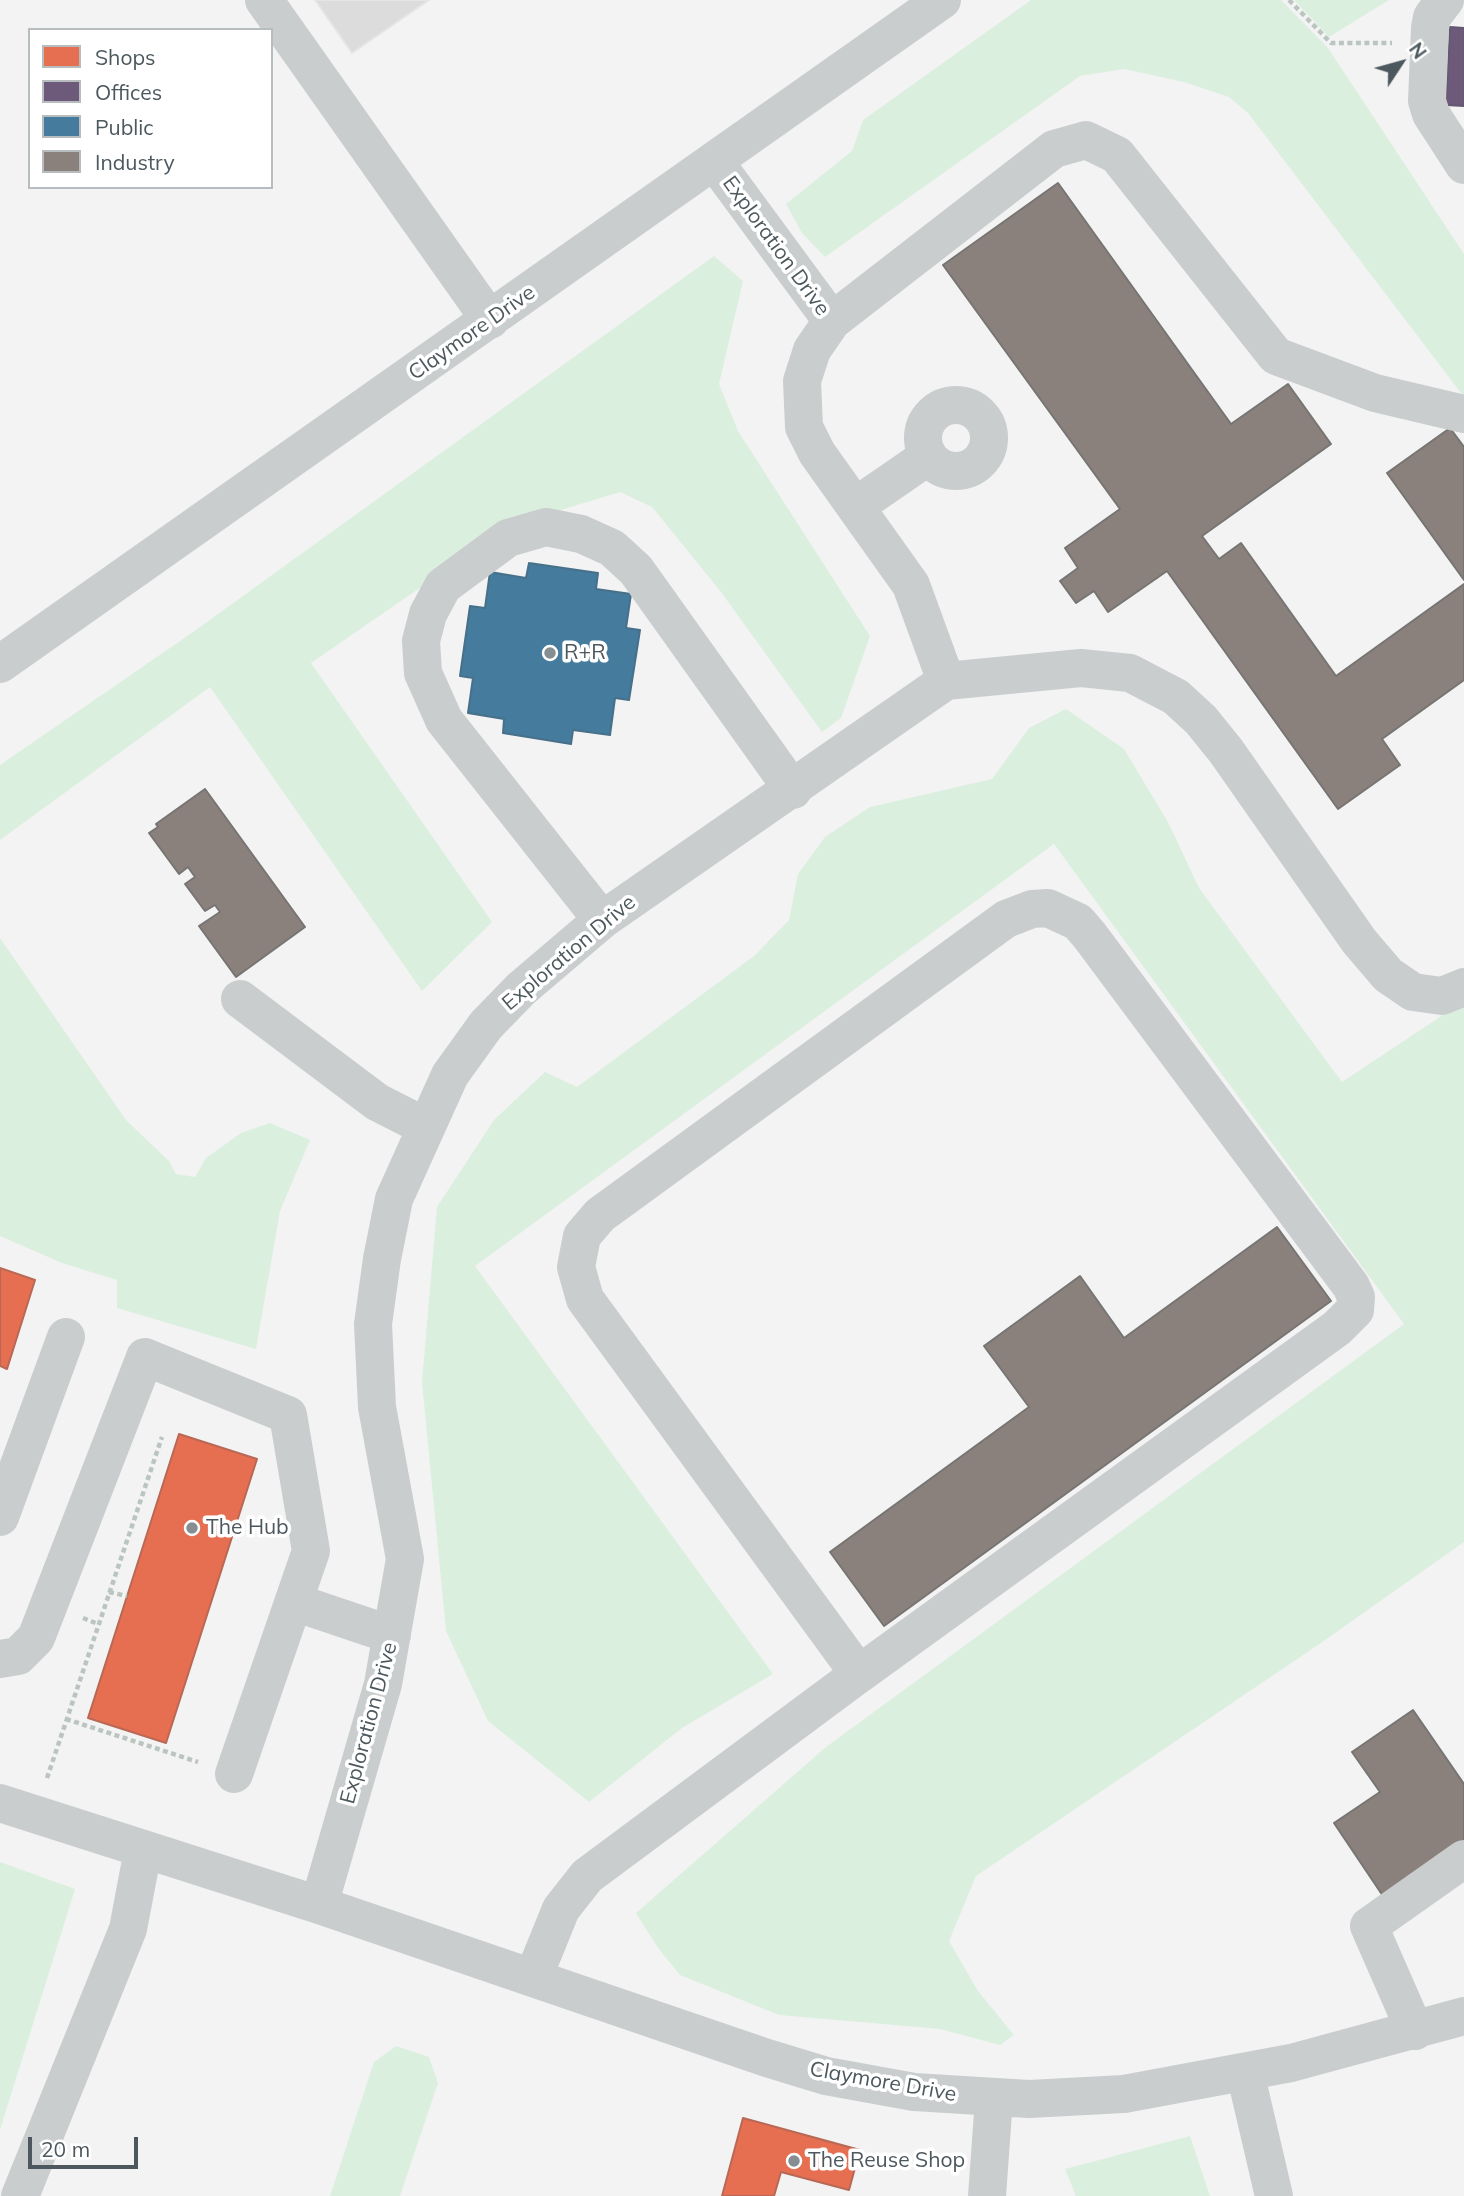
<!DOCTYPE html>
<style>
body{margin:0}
#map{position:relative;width:1464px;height:2196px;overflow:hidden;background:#f3f3f3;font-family:Mulish,sans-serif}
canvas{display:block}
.legend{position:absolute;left:28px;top:28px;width:245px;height:161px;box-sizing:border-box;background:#fff;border:2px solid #b7bcbe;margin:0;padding:9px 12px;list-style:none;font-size:21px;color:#4c585d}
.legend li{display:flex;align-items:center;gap:14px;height:35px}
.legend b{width:35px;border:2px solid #b7bcbe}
.north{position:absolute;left:1366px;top:28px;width:70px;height:70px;-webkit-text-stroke:5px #fff;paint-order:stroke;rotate:54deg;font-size:19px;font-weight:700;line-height:28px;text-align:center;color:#4c585d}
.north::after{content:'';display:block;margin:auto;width:24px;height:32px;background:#4c585d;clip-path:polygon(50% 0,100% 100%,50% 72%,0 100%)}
.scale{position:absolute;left:28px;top:2137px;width:110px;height:32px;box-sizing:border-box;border:4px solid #4c585d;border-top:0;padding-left:9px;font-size:21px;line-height:24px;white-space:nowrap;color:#4c585d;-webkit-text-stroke:5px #fff;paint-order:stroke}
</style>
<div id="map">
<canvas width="1464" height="2196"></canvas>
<ul class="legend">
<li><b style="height:19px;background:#e76f51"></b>Shops</li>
<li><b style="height:19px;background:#6d597a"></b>Offices</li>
<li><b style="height:19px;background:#457b9d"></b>Public</li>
<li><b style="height:19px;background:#8a817c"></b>Industry</li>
</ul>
<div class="north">N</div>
<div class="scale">20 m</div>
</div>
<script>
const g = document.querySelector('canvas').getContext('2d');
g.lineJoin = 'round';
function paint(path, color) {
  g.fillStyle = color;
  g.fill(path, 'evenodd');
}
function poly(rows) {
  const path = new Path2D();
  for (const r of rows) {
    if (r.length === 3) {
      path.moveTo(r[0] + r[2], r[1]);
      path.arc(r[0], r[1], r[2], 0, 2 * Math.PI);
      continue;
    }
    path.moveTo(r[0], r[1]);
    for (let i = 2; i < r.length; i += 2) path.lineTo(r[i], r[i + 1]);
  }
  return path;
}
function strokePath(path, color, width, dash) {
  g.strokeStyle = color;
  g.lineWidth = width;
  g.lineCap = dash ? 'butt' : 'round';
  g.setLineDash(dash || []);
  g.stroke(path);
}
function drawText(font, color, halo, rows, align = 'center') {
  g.font = font + ' Mulish,sans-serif';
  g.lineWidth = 7;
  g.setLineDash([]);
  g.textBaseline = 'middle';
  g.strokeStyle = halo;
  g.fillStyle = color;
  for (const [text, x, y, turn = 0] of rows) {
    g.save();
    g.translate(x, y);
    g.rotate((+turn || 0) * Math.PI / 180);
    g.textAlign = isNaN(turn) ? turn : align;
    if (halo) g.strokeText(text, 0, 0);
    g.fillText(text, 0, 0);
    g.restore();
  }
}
paint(poly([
 [1031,0,1281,0,1328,48,1464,254,1464,397,1248,113,1229,97,1184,82,1124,69,1080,76,825,257,802,233,786,204,852,151,863,120],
 [1294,0,1389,0,1329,37],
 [714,256,743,281,719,384,738,431,870,636,841,718,822,732,721,592,652,507,620,492,535,518,498,534,311,663,492,922,422,991,210,687,0,840,0,765,193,632],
 [1066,709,1124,749,1168,822,1199,888,1342,1082,1464,1001,1464,1542,1318,1645,976,1876,949,1941,978,1991,1014,2035,1000,2045,940,2029,779,2015,680,1975,658,1948,636,1913,826,1747,1404,1324,1054,844,475,1266,773,1674,682,1728,589,1802,488,1721,446,1631,422,1382,437,1207,494,1120,545,1072,577,1087,754,956,789,920,798,874,825,837,870,807,992,779,1029,728],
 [0,938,126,1120,169,1161,176,1174,195,1177,206,1158,241,1133,270,1123,310,1140,280,1211,256,1349,117,1308,117,1280,62,1263,0,1236],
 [0,1862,75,1889,0,2130],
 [396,2046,429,2057,438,2083,400,2196,330,2196,374,2062],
 [1190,2136,1210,2196,1076,2196,1065,2169]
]), '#dbefdf');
const shops = poly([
 [0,1268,35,1280,7,1369,0,1366,0,1268],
 [179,1434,257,1459,166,1743,88,1718,179,1434],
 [743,2118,860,2150,849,2190,781,2172,774,2196,722,2196,743,2118]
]);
paint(shops, '#e76f51');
strokePath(shops, '#b86855', 2);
const offices = poly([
 [1450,27,1464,28,1464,106,1446,105,1450,27]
]);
paint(offices, '#6d597a');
strokePath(offices, '#635971', 2);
const public = poly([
 [529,563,598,573,596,589,631,594,626,628,640,630,629,700,615,698,610,735,573,730,571,744,503,733,504,719,468,713,473,678,460,676,470,606,485,608,490,572,526,578,529,563]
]);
paint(public, '#457b9d');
strokePath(public, '#47708a', 2);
const industry = poly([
 [1058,183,1231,424,1288,384,1331,444,1202,536,1219,559,1241,543,1336,676,1464,584,1464,680,1382,739,1400,765,1338,809,1167,571,1108,612,1094,591,1076,603,1060,581,1078,568,1065,548,1120,509,943,265,1058,183],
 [1450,428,1464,447,1464,580,1387,473,1450,428],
 [205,789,305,927,236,977,199,926,220,912,215,905,205,911,185,884,195,877,188,867,179,874,149,833,158,827,156,824,205,789],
 [1277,1227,1331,1301,884,1626,830,1552,1029,1407,984,1346,1080,1276,1124,1338,1277,1227],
 [1413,1710,1464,1784,1464,1845,1385,1899,1334,1823,1380,1792,1352,1752,1413,1710]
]);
paint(industry, '#8a817c');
strokePath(industry, '#777573', 2);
const building = poly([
 [315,0,429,0,352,53,315,0]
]);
paint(building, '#dcdcdd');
strokePath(building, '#e5e5e5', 2);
strokePath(poly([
 [1289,0,1331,43,1392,43],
 [109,1592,127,1596],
 [83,1618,98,1624],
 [66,1719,198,1762],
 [47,1778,162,1437]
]), '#bbc5c0', 4.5, [5, 3.5]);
strokePath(poly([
 [264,0,490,320],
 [1445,0,1432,17,1430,28,1427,101,1431,114,1464,165],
 [832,321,1054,149,1086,140,1117,155,1276,356,1375,393,1464,414],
 [956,438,33],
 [856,506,927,457],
 [0,664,942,0],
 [946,681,1081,668,1130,673,1176,697,1201,720,1226,751,1359,941,1388,975,1413,992,1442,996,1464,987],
 [602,920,444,720,423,673,421,641,428,614,443,586,508,538,546,527,581,534,612,548,636,570,793,790],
 [240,999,377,1102,426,1127],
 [0,1517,66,1337],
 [294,1602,392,1635],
 [0,1659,18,1656,36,1638,145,1357,288,1415,311,1551,234,1774],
 [0,1803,319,1905,767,2058,826,2076,914,2092,1029,2099,1124,2094,1291,2063,1464,2016],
 [319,1905,383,1684,405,1559,377,1407,373,1324,382,1259,394,1199,450,1075,486,1025,521,989,602,920,946,681,911,585,817,453,804,427,802,381,812,350,832,321,715,162],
 [533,1978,561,1909,587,1876,859,1674,585,1299,576,1267,582,1236,600,1215,1006,919,1032,909,1048,908,1078,922,1090,936,1351,1286,1356,1297,1355,1310,1337,1328,859,1674],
 [1415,2031,1369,1926,1464,1859],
 [1245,2072,1274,2196],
 [20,2196,128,1929,143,1850],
 [987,2196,994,2099]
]), '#cacdce', 38);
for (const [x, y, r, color] of [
 [550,653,7,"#868e92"],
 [192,1528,7,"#868e92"],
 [794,2161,7,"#868e92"]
]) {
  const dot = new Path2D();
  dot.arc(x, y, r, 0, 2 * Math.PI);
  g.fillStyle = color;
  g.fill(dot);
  strokePath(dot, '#fff', 2.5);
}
drawText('21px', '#4c585d', '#fff', [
 ["Exploration Drive",776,246,54],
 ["Claymore Drive",472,333,-35],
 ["Exploration Drive",569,953,-40],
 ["Exploration Drive",369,1723,-75],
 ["Claymore Drive",883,2082,10]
]);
drawText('21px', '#4c585d', '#fff', [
 ["R+R",564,653],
 ["The Hub",206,1528],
 ["The Reuse Shop",808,2161]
], 'left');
</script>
